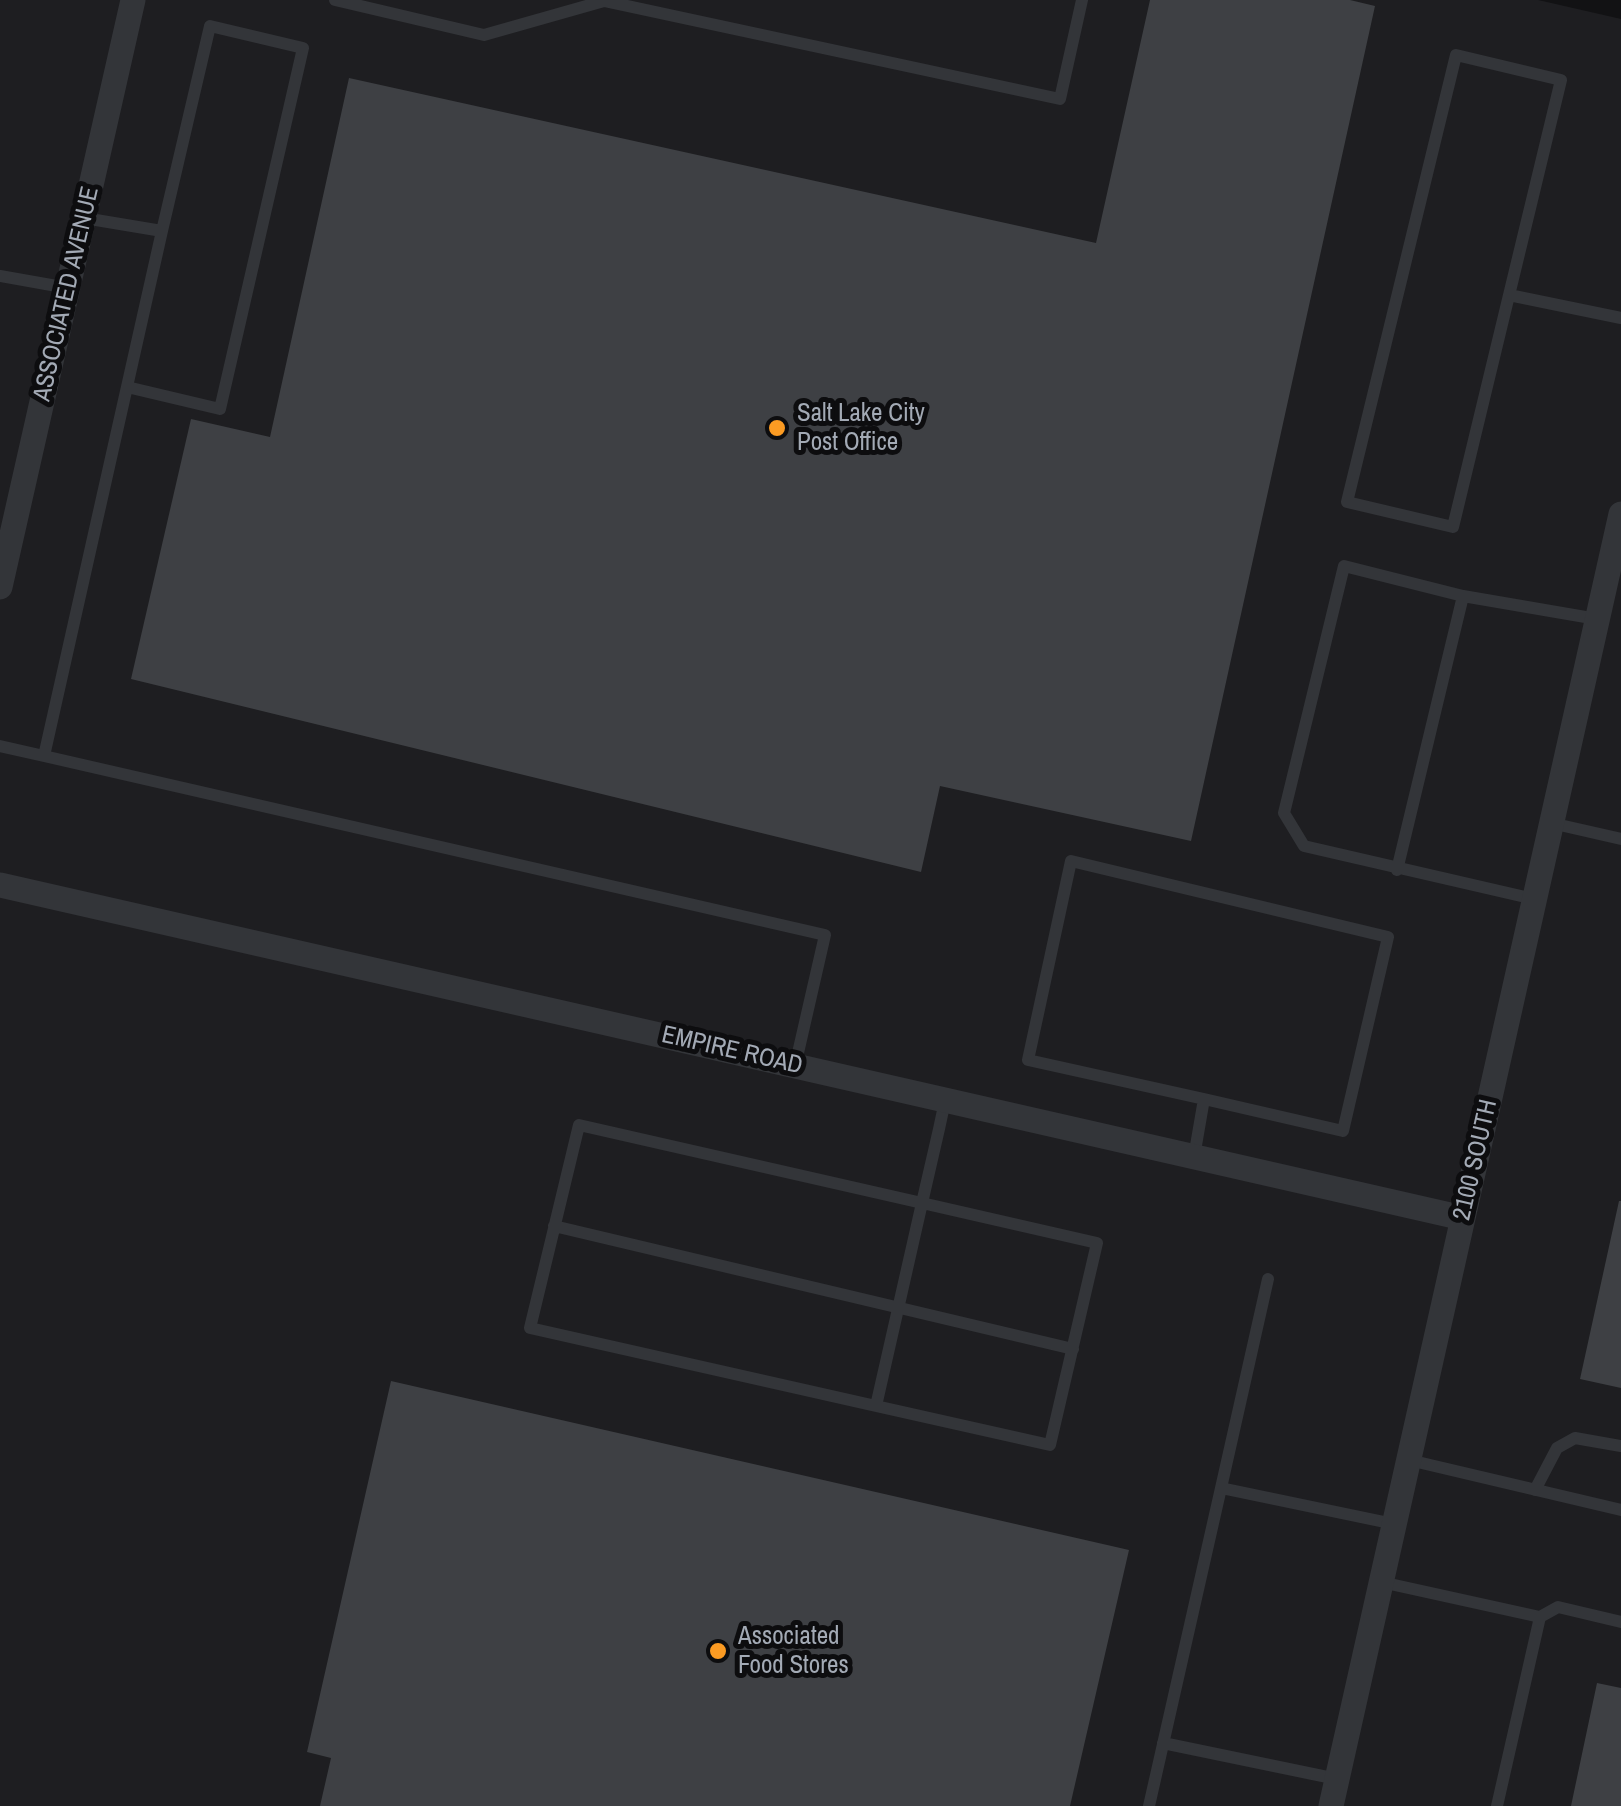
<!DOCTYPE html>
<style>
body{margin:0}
canvas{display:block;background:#121214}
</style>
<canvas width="1621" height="1806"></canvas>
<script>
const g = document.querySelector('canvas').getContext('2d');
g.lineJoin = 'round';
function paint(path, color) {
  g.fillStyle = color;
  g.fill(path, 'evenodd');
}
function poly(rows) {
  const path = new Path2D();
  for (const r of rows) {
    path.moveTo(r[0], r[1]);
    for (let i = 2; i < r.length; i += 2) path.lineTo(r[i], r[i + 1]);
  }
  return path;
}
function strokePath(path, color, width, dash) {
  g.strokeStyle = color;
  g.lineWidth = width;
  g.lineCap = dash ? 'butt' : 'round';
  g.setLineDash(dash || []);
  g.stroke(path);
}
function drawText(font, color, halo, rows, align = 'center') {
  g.font = font + ' "Archivo Narrow",sans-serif';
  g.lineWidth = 10;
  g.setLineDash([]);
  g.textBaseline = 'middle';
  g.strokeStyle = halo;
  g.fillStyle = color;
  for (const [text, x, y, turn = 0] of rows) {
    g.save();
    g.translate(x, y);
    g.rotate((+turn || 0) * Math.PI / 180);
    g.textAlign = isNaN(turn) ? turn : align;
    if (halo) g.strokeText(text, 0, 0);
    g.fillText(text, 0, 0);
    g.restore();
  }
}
paint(poly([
 [0,0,1538,0,1621,19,1621,1806,0,1806]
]), '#1e1e21');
paint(poly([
 [1150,0,1350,0,1375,6,1191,841,940,786,921,872,131,679,191,419,270,437,349,78,1096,243],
 [1619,1201,1621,1201,1621,1388,1580,1379],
 [391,1381,1129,1550,1070,1806,320,1806,331,1758,307,1752],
 [1597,1683,1621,1688,1621,1806,1571,1806]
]), '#3e4044');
strokePath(poly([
 [335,0,484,35,604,1,1060,99,1082,0],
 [1456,55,1561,80,1453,527,1347,502,1456,55],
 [84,218,162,231,44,756,825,935,795,1066],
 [0,276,68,288],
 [1509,295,1621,318],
 [127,387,220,409,303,48,210,26,162,231],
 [0,746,44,756],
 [1551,823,1621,839],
 [1397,870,1463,596],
 [1534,899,1304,846,1284,813,1344,566,1463,596,1597,619],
 [1194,1157,1204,1099,1028,1060,1071,861,1388,937,1343,1131,1204,1099],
 [554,1226,1073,1349],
 [876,1406,530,1328,579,1125,922,1203,1097,1243,1050,1445,876,1406,922,1203,939,1129,945,1101],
 [1409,1460,1621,1510],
 [1221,1488,1268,1279],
 [1535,1490,1557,1448,1575,1438,1621,1446],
 [1381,1582,1540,1617],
 [1163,1743,1337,1779],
 [1149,1806,1221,1488,1394,1524],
 [1497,1806,1540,1617,1558,1607,1621,1622]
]), '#333539', 12);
strokePath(poly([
 [0,587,133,0],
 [0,885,1463,1218],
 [1331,1806,1621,514]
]), '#333539', 25);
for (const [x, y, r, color] of [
 [777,428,10,"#fb9b23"],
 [718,1651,10,"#fb9b23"]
]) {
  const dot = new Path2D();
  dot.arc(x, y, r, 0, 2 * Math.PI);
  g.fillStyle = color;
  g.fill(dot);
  strokePath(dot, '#0d0d0f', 4);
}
drawText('25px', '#a3aab5', '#0d0d0f', [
 ["ASSOCIATED AVENUE",67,294,-77],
 ["EMPIRE ROAD",732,1051,13],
 ["2100 SOUTH",1476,1160,-77]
]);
drawText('25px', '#a3aab5', '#0d0d0f', [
 ["Salt Lake City",797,414],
 ["Post Office",797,443],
 ["Associated",738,1637],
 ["Food Stores",738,1666]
], 'left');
</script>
